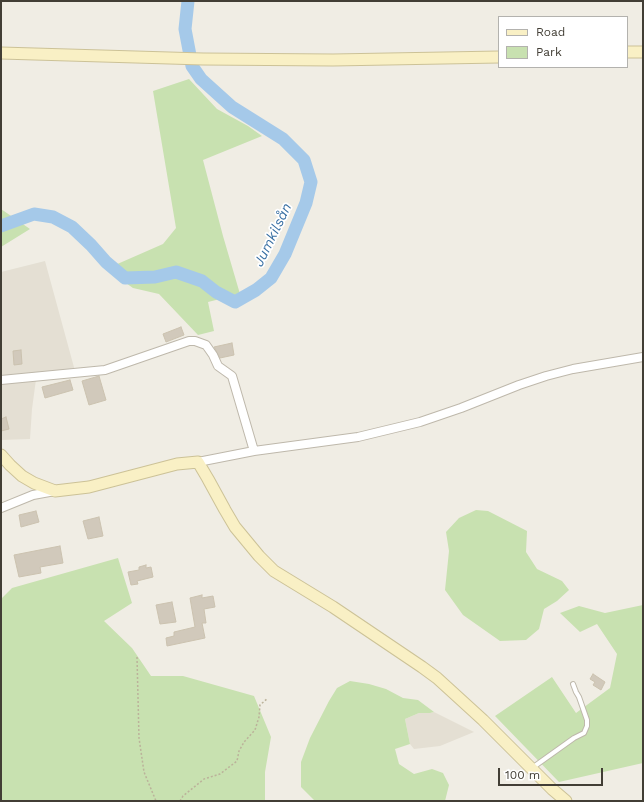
<!DOCTYPE html>
<meta charset="utf-8">
<style>
body{margin:0}
#map{position:relative;width:644px;height:802px;overflow:hidden;background:#f0ede4;font-family:"Work Sans",sans-serif}
canvas{display:block}
.frame{position:absolute;inset:0;border:2px solid #423e35;pointer-events:none}
.legend{position:absolute;left:498px;top:16px;width:130px;height:52px;box-sizing:border-box;background:#fff;border:1px solid #b3b2ae;margin:0;padding:5px 7px;list-style:none;font-size:12px;color:#423e35}
.legend li{display:flex;align-items:center;gap:8px;height:20px}
.legend b{width:20px;border:1px solid #b3b2ae}
.scale{position:absolute;left:498px;top:768px;width:105px;height:18px;box-sizing:border-box;border:2px solid #423e35;border-top:0;padding-left:5px;font-size:12px;line-height:14px;white-space:nowrap;color:#423e35;-webkit-text-stroke:3px #fff;paint-order:stroke}
</style>
<div id="map">
<canvas width="644" height="802"></canvas>
<div class="frame"></div>
<ul class="legend">
<li><b style="height:5px;background:#f9f0c5"></b>Road</li>
<li><b style="height:11px;background:#c8e1b0"></b>Park</li>
</ul>
<div class="scale">100 m</div>
</div>
<script>
const g = document.querySelector('canvas').getContext('2d');
g.lineJoin = 'round';
function paint(path, color) {
  g.fillStyle = color;
  g.fill(path, 'evenodd');
}
function poly(rows) {
  const path = new Path2D();
  for (const r of rows) {
    path.moveTo(r[0], r[1]);
    for (let i = 2; i < r.length; i += 2) path.lineTo(r[i], r[i + 1]);
  }
  return path;
}
function strokePath(path, color, width, dash) {
  g.strokeStyle = color;
  g.lineWidth = width;
  g.lineCap = dash ? 'butt' : 'round';
  g.setLineDash(dash || []);
  g.stroke(path);
}
function drawText(font, color, halo, rows, align = 'center') {
  g.font = font + ' "Work Sans",sans-serif';
  g.lineWidth = 3.5;
  g.setLineDash([]);
  g.textBaseline = 'middle';
  g.strokeStyle = halo;
  g.fillStyle = color;
  for (const [text, x, y, turn = 0] of rows) {
    g.save();
    g.translate(x, y);
    g.rotate((+turn || 0) * Math.PI / 180);
    g.textAlign = isNaN(turn) ? turn : align;
    if (halo) g.strokeText(text, 0, 0);
    g.fillText(text, 0, 0);
    g.restore();
  }
}
paint(poly([
 [45,261,75,371,37,372,32,409,30,439,1,440,1,272],
 [434,712,474,732,440,746,414,749,410,744,405,719,419,713,430,713]
]), '#e4dfd3');
paint(poly([
 [189,79,217,109,248,126,262,136,203,160,223,236,240,294,208,302,214,331,198,335,159,294,133,288,106,269,163,244,176,228,153,91],
 [1,209,30,229,1,247],
 [476,510,488,511,527,531,526,552,537,569,562,581,569,590,557,601,544,609,539,629,526,640,500,641,463,615,445,590,449,551,446,532,459,518],
 [118,558,132,603,104,621,132,648,151,676,183,676,254,696,271,737,265,772,265,801,1,801,1,599,12,588],
 [643,605,643,763,559,782,495,716,552,677,576,713,610,688,617,654,597,624,580,632,560,613,579,606,605,613],
 [350,681,369,684,386,689,403,698,418,700,434,712,430,713,419,713,405,719,410,744,395,749,399,764,414,774,432,769,443,773,449,785,445,801,315,801,301,787,301,762,310,738,329,701,337,688]
]), '#c8e1b0');
strokePath(poly([
 [1,226,34,214,53,217,72,227,91,245,106,262,125,278,155,277,176,272,202,281,216,292,235,302,256,290,271,278,285,254,306,203,311,182,304,160,283,139,232,107,201,79,192,66,185,29,188,1]
]), '#a5c9e9', 13);
const building = poly([
 [181,327,184,335,166,342,163,334,181,327],
 [232,343,234,355,220,358,214,347,232,343],
 [21,350,22,364,14,365,13,351,21,350],
 [99,376,106,400,89,405,82,381,99,376],
 [70,380,73,390,45,398,42,387,70,380],
 [6,417,9,429,1,431,1,419,6,417],
 [36,511,39,522,21,527,19,515,36,511],
 [99,517,103,536,88,539,83,521,99,517],
 [60,546,63,563,40,567,41,573,19,577,14,555,60,546],
 [146,565,146,568,151,567,153,577,137,581,138,584,131,585,128,572,139,570,139,567,146,565],
 [202,595,202,598,213,596,215,607,204,609,206,623,202,623,205,638,167,646,166,638,174,636,174,632,195,627,190,598,202,595],
 [172,602,176,622,160,624,156,605,172,602],
 [593,674,605,682,601,690,593,685,595,682,590,679,593,674]
]);
paint(building, '#d1c9bb');
strokePath(building, '#cbc2af', 1);
const lane = poly([
 [532,768,574,738,584,733,587,726,587,720,579,697,576,692,573,684]
]);
const street = poly([
 [1,380,105,370,189,341,195,341,206,345,213,355,218,366,232,376,254,451],
 [198,462,254,451,358,437,420,422,461,408,519,385,546,376,573,369,643,357],
 [1,508,33,495,55,491]
]);
const secondary = poly([
 [627,52,643,52],
 [1,53,203,59,333,60,499,57],
 [1,455,10,465,22,476,34,483,55,491,89,487,177,464,198,462,208,479,225,510,235,527,259,556,274,571,333,607,422,667,437,678,483,720,552,789,566,801]
]);
strokePath(lane, '#beb8ab', 6);
strokePath(street, '#beb8ab', 10);
strokePath(secondary, '#ccc297', 13);
strokePath(poly([
 [137,657,139,738,144,772,156,801],
 [180,801,183,796,204,779,220,774,237,761,239,751,244,742,255,730,259,717,260,705,268,698]
]), '#bbb29a', 1.5, [2, 2]);
strokePath(lane, '#fff', 4);
strokePath(street, '#fff', 8);
strokePath(secondary, '#f9f0c5', 11);
drawText('italic 14px', '#386fa3', '#fff', [
 ["Jumkilsån",273,235,-64]
]);
</script>
